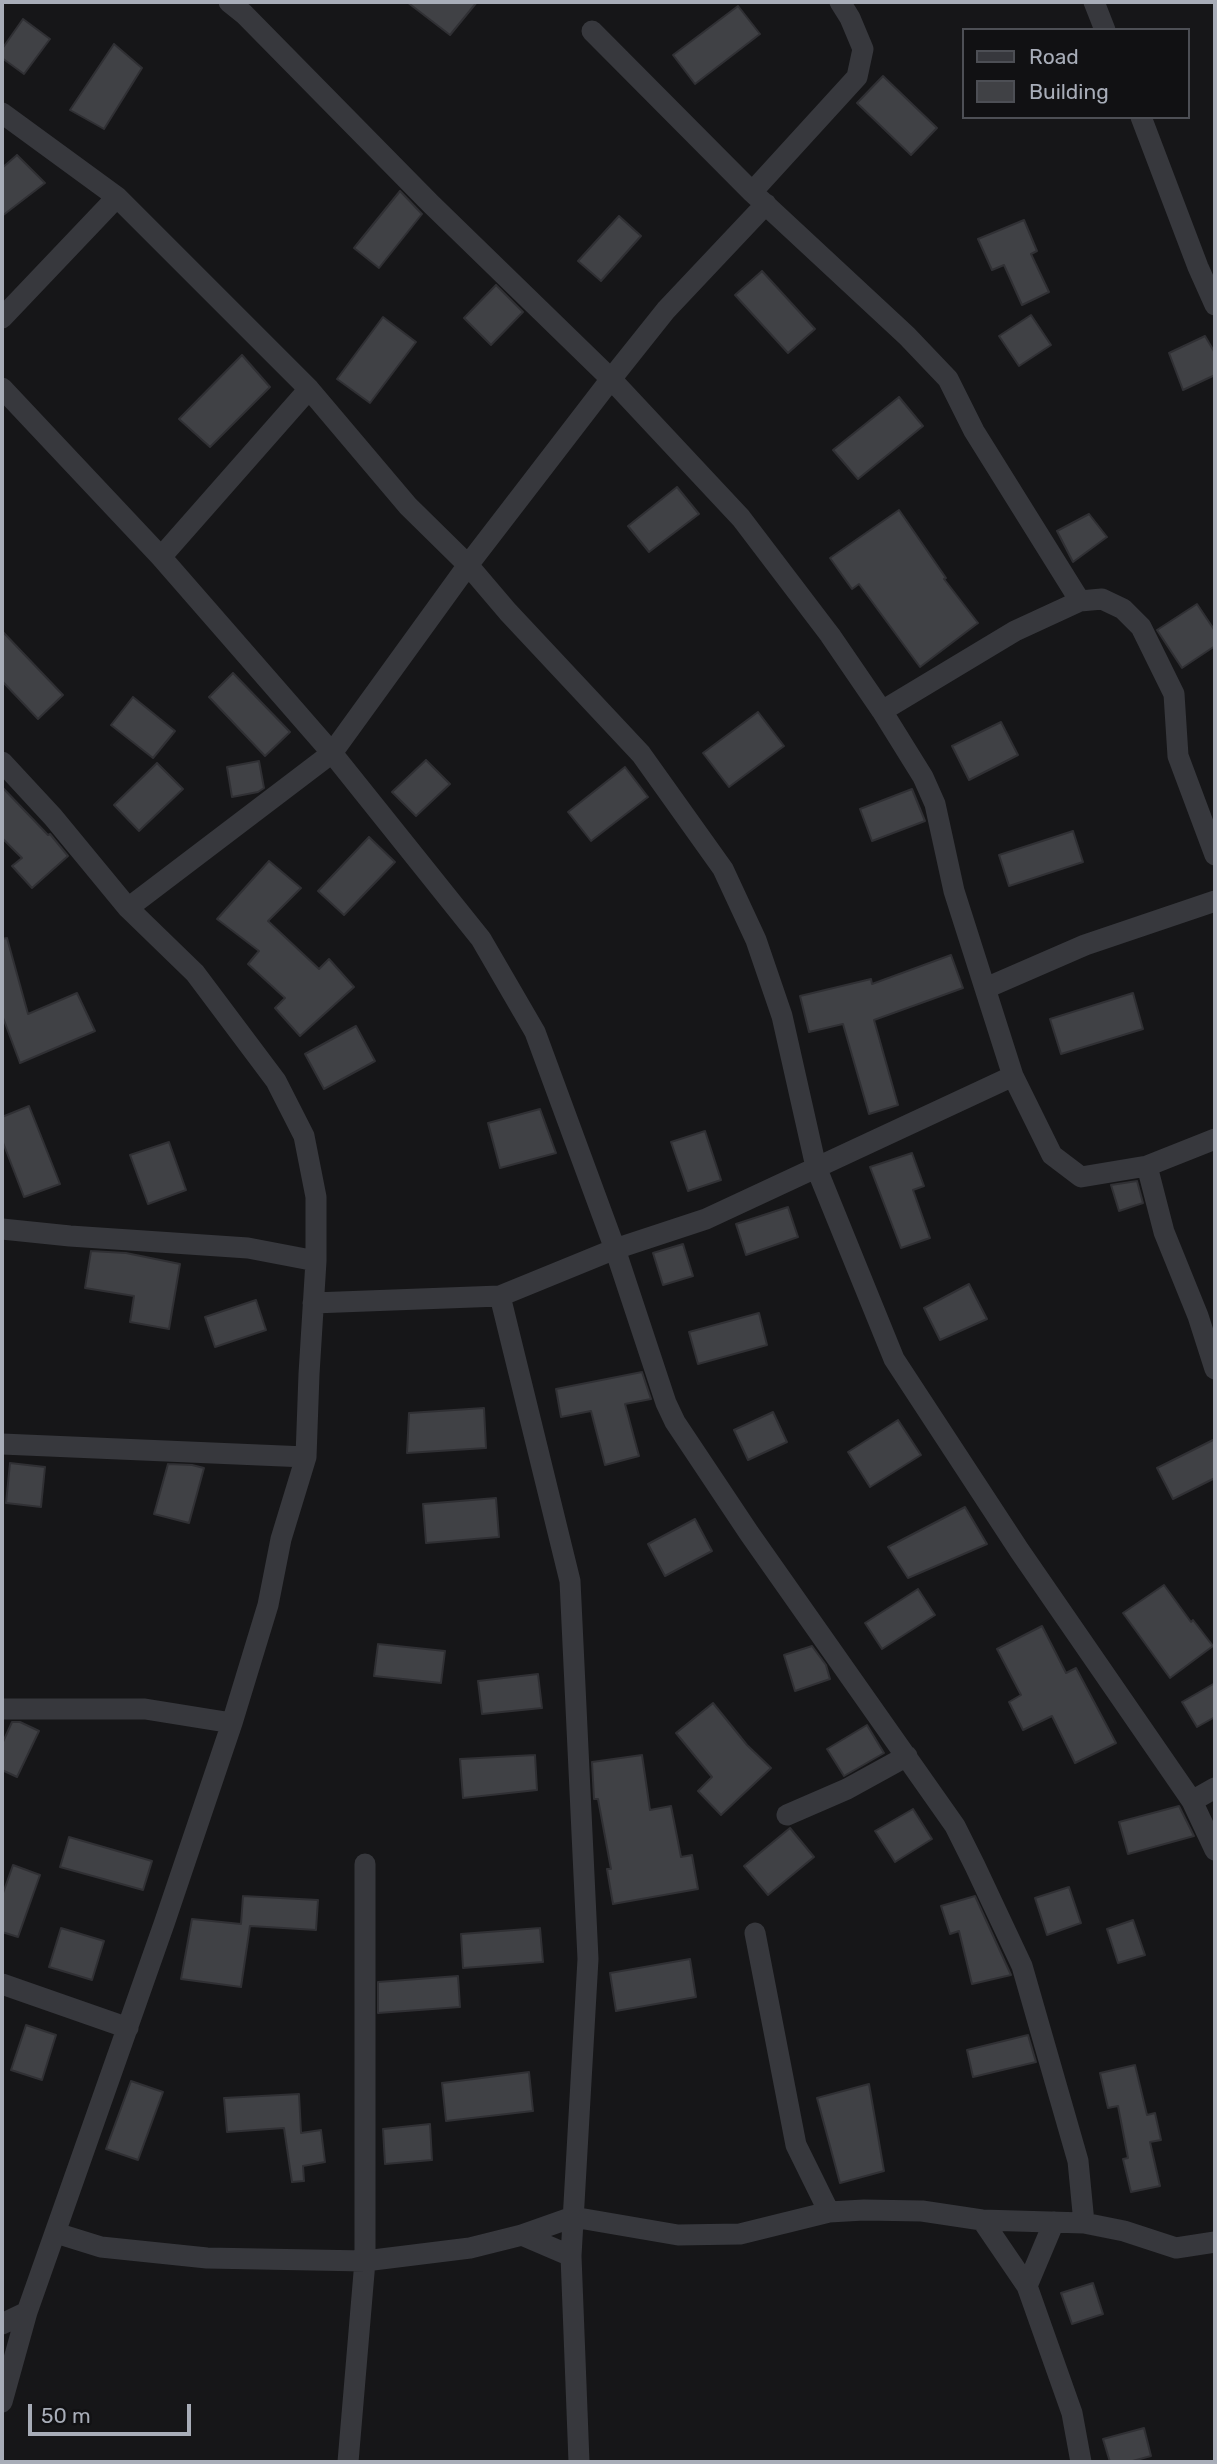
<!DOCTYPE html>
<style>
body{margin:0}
#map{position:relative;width:1217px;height:2464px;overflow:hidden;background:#161618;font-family:Rubik,sans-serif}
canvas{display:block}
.frame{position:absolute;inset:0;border:4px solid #a8adb8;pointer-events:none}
.legend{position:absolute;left:962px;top:28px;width:228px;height:91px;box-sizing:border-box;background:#111113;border:2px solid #4d4f55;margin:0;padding:9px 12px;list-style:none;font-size:21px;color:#a8adb8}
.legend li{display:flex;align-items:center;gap:14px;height:35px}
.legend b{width:35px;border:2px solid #4d4f55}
.scale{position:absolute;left:28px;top:2404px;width:163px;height:32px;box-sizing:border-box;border:4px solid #a8adb8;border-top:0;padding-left:9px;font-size:21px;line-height:24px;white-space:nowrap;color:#a8adb8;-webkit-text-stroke:5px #111113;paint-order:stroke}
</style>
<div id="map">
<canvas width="1217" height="2464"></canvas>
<div class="frame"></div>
<ul class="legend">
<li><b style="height:9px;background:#37383d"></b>Road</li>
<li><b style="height:19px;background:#404145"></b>Building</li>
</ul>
<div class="scale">50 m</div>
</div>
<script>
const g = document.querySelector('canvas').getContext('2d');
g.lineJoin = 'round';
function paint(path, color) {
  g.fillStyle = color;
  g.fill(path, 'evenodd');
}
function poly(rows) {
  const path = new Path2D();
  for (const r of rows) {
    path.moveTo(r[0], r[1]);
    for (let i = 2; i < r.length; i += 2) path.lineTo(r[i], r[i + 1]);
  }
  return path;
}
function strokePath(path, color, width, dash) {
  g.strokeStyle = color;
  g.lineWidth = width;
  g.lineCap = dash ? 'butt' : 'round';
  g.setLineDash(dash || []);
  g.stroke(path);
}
const building = poly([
 [407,2,477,2,450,35,407,2],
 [738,6,760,34,695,84,673,55,738,6],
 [23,19,50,39,24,74,2,58,2,49,23,19],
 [114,44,142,68,104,129,70,110,114,44],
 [883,76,937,128,911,155,857,103,883,76],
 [17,155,45,183,2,216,2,168,17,155],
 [400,191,422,214,379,268,354,248,400,191],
 [619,216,641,236,601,281,578,261,619,216],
 [1024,220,1037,251,1031,254,1049,292,1022,305,1004,265,992,270,978,239,1024,220],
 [762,271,815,329,788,353,735,295,762,271],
 [496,285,523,312,491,345,464,318,496,285],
 [1031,315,1051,345,1019,366,999,336,1031,315],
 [383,317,416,342,370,403,337,379,383,317],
 [1205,336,1215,353,1215,375,1183,390,1169,353,1205,336],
 [242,355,270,387,210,447,179,419,242,355],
 [899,397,923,426,858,479,833,450,899,397],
 [677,487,699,514,649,552,628,526,677,487],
 [899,510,946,578,944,579,978,623,920,667,859,584,852,589,830,558,899,510],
 [1089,514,1107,537,1073,562,1057,531,1089,514],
 [1197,604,1215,631,1215,646,1182,668,1157,630,1197,604],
 [2,631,63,695,38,719,2,681,2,631],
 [233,673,290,732,265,756,209,697,233,673],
 [133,697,175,731,153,758,111,725,133,697],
 [758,712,784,746,729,787,703,753,758,712],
 [1001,722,1018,755,969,780,952,746,1001,722],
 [426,760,450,784,416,816,392,792,426,760],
 [259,761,264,788,258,792,232,797,227,767,259,761],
 [157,763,183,789,139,831,114,805,157,763],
 [625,767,648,797,591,841,568,812,625,767],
 [2,787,48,835,50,834,68,856,32,888,12,866,22,858,2,838,2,787],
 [912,789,925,821,872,841,860,809,912,789],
 [1073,831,1083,862,1009,886,999,855,1073,831],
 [369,837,395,862,344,915,318,891,369,837],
 [269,861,301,888,268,921,319,969,329,959,354,987,300,1036,275,1008,285,998,248,964,259,951,217,919,269,861],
 [7,938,28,1014,77,993,95,1031,20,1063,2,1015,2,939,7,938],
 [951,955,963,988,874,1020,898,1105,869,1114,843,1024,809,1032,800,996,871,979,872,984,951,955],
 [1133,993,1143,1029,1061,1054,1050,1019,1133,993],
 [356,1026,375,1061,324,1089,305,1054,356,1026],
 [29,1106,60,1184,24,1197,2,1140,2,1117,29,1106],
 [540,1109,556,1153,500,1168,488,1123,540,1109],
 [705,1131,721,1180,688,1191,671,1142,705,1131],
 [169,1142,186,1190,148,1204,130,1155,169,1142],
 [912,1153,924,1186,913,1190,930,1238,901,1248,870,1167,912,1153],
 [1137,1181,1143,1203,1119,1211,1111,1185,1137,1181],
 [788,1207,798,1237,746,1255,736,1224,788,1207],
 [683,1244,693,1276,663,1285,653,1253,683,1244],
 [91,1251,126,1253,180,1264,169,1329,130,1322,134,1296,85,1288,91,1251],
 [969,1284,987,1319,940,1340,924,1308,969,1284],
 [256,1300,266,1330,215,1347,205,1317,256,1300],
 [759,1313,767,1345,698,1364,689,1332,759,1313],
 [642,1372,651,1399,625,1404,639,1456,605,1465,591,1411,561,1417,556,1389,642,1372],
 [484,1408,486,1448,407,1453,409,1413,484,1408],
 [773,1412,787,1442,748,1460,734,1430,773,1412],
 [898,1420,921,1455,870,1487,848,1452,898,1420],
 [1215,1439,1215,1478,1173,1499,1157,1468,1215,1439],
 [10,1463,45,1467,41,1507,6,1503,10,1463],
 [168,1464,192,1465,204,1468,189,1523,154,1514,168,1464],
 [496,1498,499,1537,426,1543,423,1504,496,1498],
 [965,1507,987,1544,908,1578,888,1547,965,1507],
 [695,1519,712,1551,665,1576,648,1544,695,1519],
 [1164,1585,1191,1622,1193,1620,1213,1646,1170,1678,1123,1613,1164,1585],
 [918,1589,935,1615,882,1649,865,1623,918,1589],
 [1042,1626,1066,1673,1076,1668,1116,1743,1075,1763,1052,1716,1023,1730,1009,1702,1021,1695,997,1649,1042,1626],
 [378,1644,445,1651,441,1683,374,1676,378,1644],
 [812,1646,826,1665,830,1679,795,1691,784,1655,812,1646],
 [538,1674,542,1708,482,1714,478,1681,538,1674],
 [1215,1683,1215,1717,1197,1727,1182,1702,1215,1683],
 [713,1703,747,1745,771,1768,721,1815,698,1791,712,1777,676,1733,713,1703],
 [12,1722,20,1722,39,1731,17,1777,2,1770,2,1744,12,1722],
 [867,1725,884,1753,844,1776,827,1749,867,1725],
 [535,1755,537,1790,463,1798,460,1759,535,1755],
 [642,1755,650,1810,671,1806,681,1857,692,1855,698,1889,613,1904,607,1869,611,1869,598,1799,594,1799,592,1762,642,1755],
 [1179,1806,1194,1836,1128,1854,1119,1822,1179,1806],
 [913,1809,932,1839,895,1862,875,1831,913,1809],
 [790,1828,814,1857,768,1895,744,1866,790,1828],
 [69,1837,152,1861,143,1890,60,1867,69,1837],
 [13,1865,40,1875,18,1937,2,1932,2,1896,13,1865],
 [1069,1887,1081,1923,1047,1935,1035,1898,1069,1887],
 [243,1896,318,1900,316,1930,250,1926,241,1987,181,1979,192,1919,241,1924,243,1896],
 [975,1896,1011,1975,972,1984,959,1931,950,1934,941,1906,975,1896],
 [1133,1920,1145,1955,1118,1963,1107,1929,1133,1920],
 [61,1928,104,1941,92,1980,49,1967,61,1928],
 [540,1928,543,1962,463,1968,461,1934,540,1928],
 [690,1959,696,1997,616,2011,610,1973,690,1959],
 [458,1976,460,2007,378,2013,378,1982,458,1976],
 [26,2025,56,2035,42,2080,11,2070,26,2025],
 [1028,2035,1036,2062,973,2077,967,2050,1028,2035],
 [1135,2065,1147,2115,1155,2113,1161,2140,1150,2142,1160,2186,1131,2192,1123,2159,1128,2158,1118,2106,1108,2108,1100,2073,1135,2065],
 [529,2072,533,2111,446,2121,442,2083,529,2072],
 [131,2081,163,2092,138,2160,106,2149,131,2081],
 [869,2084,884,2171,840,2183,817,2098,869,2084],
 [299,2094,301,2133,321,2130,325,2162,303,2166,304,2181,292,2182,284,2128,227,2132,224,2098,299,2094],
 [430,2124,432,2160,385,2164,383,2129,430,2124],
 [1093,2283,1103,2314,1072,2324,1061,2293,1093,2283],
 [1144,2428,1151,2456,1129,2462,1110,2462,1103,2439,1144,2428]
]);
paint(building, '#404145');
strokePath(building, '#303034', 2);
strokePath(poly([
 [229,2,244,14,430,203,611,379,741,518,830,635,882,711,923,777,935,804,954,891,1013,1076,1052,1155,1081,1177,1147,1166,1215,1139],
 [1094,2,1105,30],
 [592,31,752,192,907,336,948,379,974,431,1080,601],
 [2,113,117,197,309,389,408,506,468,565,508,612,641,754,723,869,756,940,782,1016,816,1167,894,1359,1019,1550,1192,1801,1215,1850],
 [1141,117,1198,267,1215,305],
 [752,192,857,77,863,49,850,18,840,2],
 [2,318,117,197],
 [2,388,161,557,332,753,481,939,535,1032,615,1249,666,1403,675,1422,749,1533,955,1826,975,1866,1022,1966,1078,2161,1084,2223],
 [161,557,309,389],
 [882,711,1015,631,1080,601,1102,599,1123,609,1141,627,1174,694,1178,756,1215,855],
 [2,762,53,817,128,908,195,973,276,1081,304,1136,316,1197,316,1261,309,1374,306,1457,281,1539,268,1605,232,1723,164,1924,27,2312,2,2402],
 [128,908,332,753,468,565,611,379,666,310,766,204],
 [986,988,1085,945,1215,901],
 [1147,1166,1164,1232,1198,1316,1215,1369],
 [2,1229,70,1236,248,1248,316,1261],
 [313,1303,500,1296],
 [2,1444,306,1457],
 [2,1709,145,1709,232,1723],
 [1192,1801,1215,1788],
 [787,1815,847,1789,907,1756],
 [755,1933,796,2145,829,2212],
 [2,1984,128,2028],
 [982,2220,1027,2286,1072,2413,1081,2462],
 [56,2233,101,2247,207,2258,365,2261,470,2248,522,2235,573,2217,678,2235,740,2234,829,2212,864,2210,922,2211,982,2220,1084,2223,1124,2231,1176,2248,1215,2242],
 [522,2235,571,2256],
 [1027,2286,1054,2222],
 [2,2324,27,2312],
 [348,2462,365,2261,365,1864],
 [579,2462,571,2256,588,1959,570,1581,500,1296,615,1249,706,1219,1013,1076]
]), '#37383d', 21);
</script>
